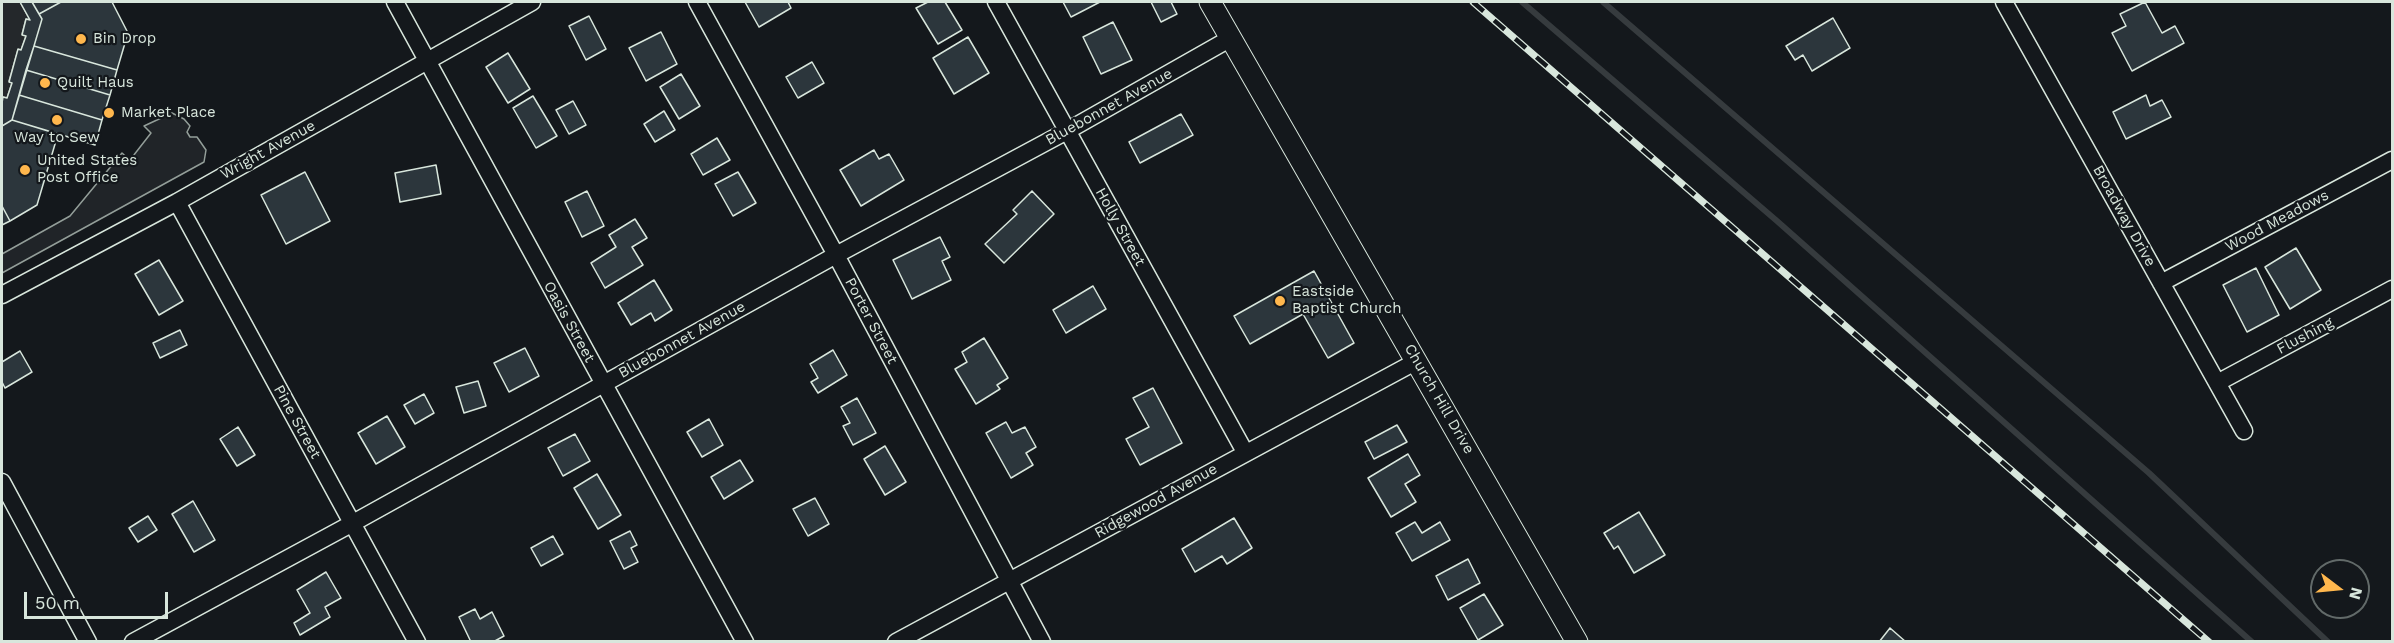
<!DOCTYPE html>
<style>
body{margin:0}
#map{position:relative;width:2394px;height:643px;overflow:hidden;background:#14181c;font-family:"Work Sans",sans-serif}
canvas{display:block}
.frame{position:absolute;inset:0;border:3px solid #d8e6dc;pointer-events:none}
.north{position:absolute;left:2310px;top:559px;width:60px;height:60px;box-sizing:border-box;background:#14181c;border:2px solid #626a69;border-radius:50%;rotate:106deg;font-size:16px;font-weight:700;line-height:24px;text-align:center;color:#d8e6dc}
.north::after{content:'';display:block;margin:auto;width:21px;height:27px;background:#ffb74d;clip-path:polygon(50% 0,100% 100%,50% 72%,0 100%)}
.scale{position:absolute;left:24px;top:592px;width:144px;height:27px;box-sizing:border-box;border:3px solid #d8e6dc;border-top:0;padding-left:8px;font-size:18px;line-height:21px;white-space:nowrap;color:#d8e6dc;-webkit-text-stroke:4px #14181c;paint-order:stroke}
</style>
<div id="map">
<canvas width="2394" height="643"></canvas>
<div class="frame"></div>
<div class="north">N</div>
<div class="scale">50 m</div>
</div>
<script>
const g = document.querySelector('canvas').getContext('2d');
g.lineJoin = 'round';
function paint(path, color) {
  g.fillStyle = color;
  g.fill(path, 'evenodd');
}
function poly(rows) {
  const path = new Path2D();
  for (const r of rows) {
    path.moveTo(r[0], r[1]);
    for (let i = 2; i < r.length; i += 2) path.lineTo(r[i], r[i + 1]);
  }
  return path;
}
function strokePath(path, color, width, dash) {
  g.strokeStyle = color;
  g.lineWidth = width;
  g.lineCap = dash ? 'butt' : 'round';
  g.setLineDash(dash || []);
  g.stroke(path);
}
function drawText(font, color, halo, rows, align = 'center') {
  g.font = font + ' "Work Sans",sans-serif';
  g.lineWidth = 4.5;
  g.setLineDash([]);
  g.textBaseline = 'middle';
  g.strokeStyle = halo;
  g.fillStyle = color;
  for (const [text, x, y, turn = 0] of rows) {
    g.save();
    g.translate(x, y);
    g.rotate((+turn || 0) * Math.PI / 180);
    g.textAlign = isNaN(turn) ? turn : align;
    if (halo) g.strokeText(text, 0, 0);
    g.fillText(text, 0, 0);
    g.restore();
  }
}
const green = poly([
 [172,113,184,119,190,126,187,132,190,137,197,137,206,150,204,162,2,273,2,254,70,216,122,153,130,160,151,133,144,126,172,113]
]);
paint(green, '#202428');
strokePath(green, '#939e99', 1.5);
const parking = poly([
 [2,2,20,2,30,20,26,19,22,34,26,36,21,50,18,50,9,81,12,83,7,98,3,97,2,103,2,2]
]);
paint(parking, '#24282b');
strokePath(parking, '#939e99', 1.5);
strokePath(poly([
 [1522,2,1777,221,2252,642],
 [1603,2,2149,473,2328,642]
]), '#363b3e', 6);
const building = poly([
 [20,2,32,2,42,19,12,120,2,126,2,103,3,97,7,98,12,83,9,82,18,49,21,50,26,36,22,35,26,19,30,20,20,2],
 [32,2,61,2,39,14,32,2],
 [61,2,112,2,128,33,117,70,34,46,42,19,39,14,61,2],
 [745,2,788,2,791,8,759,27,745,2],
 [928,2,945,2,962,30,938,44,916,8,928,2],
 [1063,2,1100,2,1071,17,1063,2],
 [1151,2,1171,2,1177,14,1161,22,1151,2],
 [2145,2,2162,33,2175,26,2184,43,2132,71,2112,33,2126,26,2120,14,2145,2],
 [589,16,606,49,586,60,569,26,589,16],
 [1833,18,1850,48,1812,71,1803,55,1795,60,1786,46,1833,18],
 [1113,22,1132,60,1101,74,1083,37,1113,22],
 [661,32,677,64,646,81,629,48,661,32],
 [968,37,989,73,954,94,933,58,968,37],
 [34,46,117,70,110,95,26,70,34,46],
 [508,53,530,89,508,103,486,67,508,53],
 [812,62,824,83,798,98,786,77,812,62],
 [26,70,110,95,102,120,19,95,26,70],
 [681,74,700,106,679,119,660,87,681,74],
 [19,95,102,120,95,145,12,120,19,95],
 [2146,95,2150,106,2162,100,2171,117,2126,139,2113,112,2146,95],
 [533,96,557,136,536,148,513,108,533,96],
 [573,101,586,125,569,134,556,110,573,101],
 [664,111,675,130,655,142,644,124,664,111],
 [1181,114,1193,135,1140,163,1129,142,1181,114],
 [12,120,58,134,37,205,10,221,2,206,2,126,12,120],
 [717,138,730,160,703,175,691,154,717,138],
 [874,150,879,159,889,154,904,180,861,206,840,170,874,150],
 [436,165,441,194,400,202,395,173,436,165],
 [305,172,330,221,286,244,261,195,305,172],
 [738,172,756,203,733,216,715,184,738,172],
 [587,191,604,226,582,237,565,202,587,191],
 [1032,191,1054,214,1004,263,985,244,1017,214,1013,210,1032,191],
 [2,206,10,221,2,225,2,206],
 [635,219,647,238,632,247,643,265,605,288,591,263,616,247,609,235,635,219],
 [940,237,950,257,942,261,951,280,912,299,893,260,940,237],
 [2296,248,2321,290,2290,309,2265,267,2296,248],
 [159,260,183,301,159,315,135,274,159,260],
 [2256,268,2279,315,2247,332,2223,285,2256,268],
 [1314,271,1354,343,1328,358,1303,314,1250,344,1234,316,1314,271],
 [654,280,672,310,655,321,651,313,631,325,618,303,654,280],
 [1093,286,1106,309,1066,333,1053,310,1093,286],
 [180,330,187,345,160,358,153,343,180,330],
 [984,338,1008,378,997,385,1000,389,976,404,955,369,967,362,962,352,984,338],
 [525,348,539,376,509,392,494,363,525,348],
 [833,350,847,375,818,393,811,382,818,378,810,364,833,350],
 [20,351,32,372,5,388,2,382,2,362,20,351],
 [478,381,486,406,464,413,456,387,478,381],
 [1153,388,1182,443,1140,465,1126,439,1149,427,1133,398,1153,388],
 [424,394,434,413,415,424,404,405,424,394],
 [857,398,876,433,853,445,843,426,850,423,841,407,857,398],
 [387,416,405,447,376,464,358,433,387,416],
 [709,419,723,445,702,457,687,432,709,419],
 [1006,422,1012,433,1025,427,1036,447,1026,453,1033,465,1011,478,986,433,1006,422],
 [1397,425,1407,442,1374,459,1365,442,1397,425],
 [238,427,255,455,237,466,220,439,238,427],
 [575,434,590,461,563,476,548,448,575,434],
 [885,446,906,482,885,495,864,459,885,446],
 [1408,454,1420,475,1405,484,1416,502,1391,517,1368,478,1408,454],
 [740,460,753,481,724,499,711,477,740,460],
 [597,474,621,515,598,529,574,488,597,474],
 [815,498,829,524,808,536,793,509,815,498],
 [193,501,215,540,194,552,172,514,193,501],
 [1639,512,1665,555,1634,573,1618,546,1614,549,1604,533,1639,512],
 [148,516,157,530,138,542,129,528,148,516],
 [1234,518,1252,548,1227,564,1222,556,1195,572,1182,549,1234,518],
 [1415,522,1422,533,1440,522,1450,540,1412,561,1396,533,1415,522],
 [630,531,637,545,631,548,638,562,624,569,610,541,630,531],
 [553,536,563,554,541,566,531,548,553,536],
 [1468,559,1480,583,1448,600,1436,576,1468,559],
 [326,572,341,598,325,607,330,617,300,635,294,623,310,613,297,590,326,572],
 [1484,594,1503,625,1478,640,1460,608,1484,594],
 [475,609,480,619,492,612,504,636,493,642,471,642,459,617,475,609],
 [1890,628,1906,642,1879,642,1890,628]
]);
paint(building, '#2c363c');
strokePath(building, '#d8e6dc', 1.5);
const minor = poly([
 [395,2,745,642],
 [697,2,836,255,1042,642],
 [996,2,1245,452],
 [2004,2,2244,431],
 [177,202,417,642],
 [2161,283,2392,160],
 [2,295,177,202,532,2],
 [2217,383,2392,289],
 [2,482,88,642],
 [133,642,353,523,836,255,1067,131,1231,38],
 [896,642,1417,361]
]);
const tertiary = poly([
 [1210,2,1577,642]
]);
strokePath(minor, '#d8e6dc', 19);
strokePath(tertiary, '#d8e6dc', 23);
strokePath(minor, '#14181c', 16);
strokePath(tertiary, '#14181c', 21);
const rail = poly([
 [1473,2,2209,642]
]);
strokePath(rail, '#d8e6dc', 7);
strokePath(rail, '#14181c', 4.5, [14]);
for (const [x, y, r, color] of [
 [81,39,6,"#ffb74d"],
 [45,83,6,"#ffb74d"],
 [109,113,6,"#ffb74d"],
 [57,120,6,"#ffb74d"],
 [25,170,6,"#ffb74d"],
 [1280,301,6,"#ffb74d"]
]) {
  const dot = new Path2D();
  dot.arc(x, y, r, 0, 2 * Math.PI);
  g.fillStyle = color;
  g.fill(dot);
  strokePath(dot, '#14181c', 2);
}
drawText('15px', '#d8e6dc', '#14181c', [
 ["Bin Drop",93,39],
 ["Quilt Haus",57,83],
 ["Market Place",121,113],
 ["Way to Sew",57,138,"center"],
 ["United States",37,161],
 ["Post Office",37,178],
 ["Eastside",1292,292],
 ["Baptist Church",1292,309]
], 'left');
drawText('15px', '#d8e6dc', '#14181c', [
 ["Bluebonnet Avenue",1109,107,-29],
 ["Wright Avenue",268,150,-29],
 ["Broadway Drive",2124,216,61],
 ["Wood Meadows",2277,221,-28],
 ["Holly Street",1120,227,61],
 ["Porter Street",871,321,62],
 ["Oasis Street",569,322,61],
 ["Flushing",2305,336,-28],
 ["Bluebonnet Avenue",682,340,-29],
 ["Church Hill Drive",1439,399,60],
 ["Pine Street",297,422,61],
 ["Ridgewood Avenue",1156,501,-29]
]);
</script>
